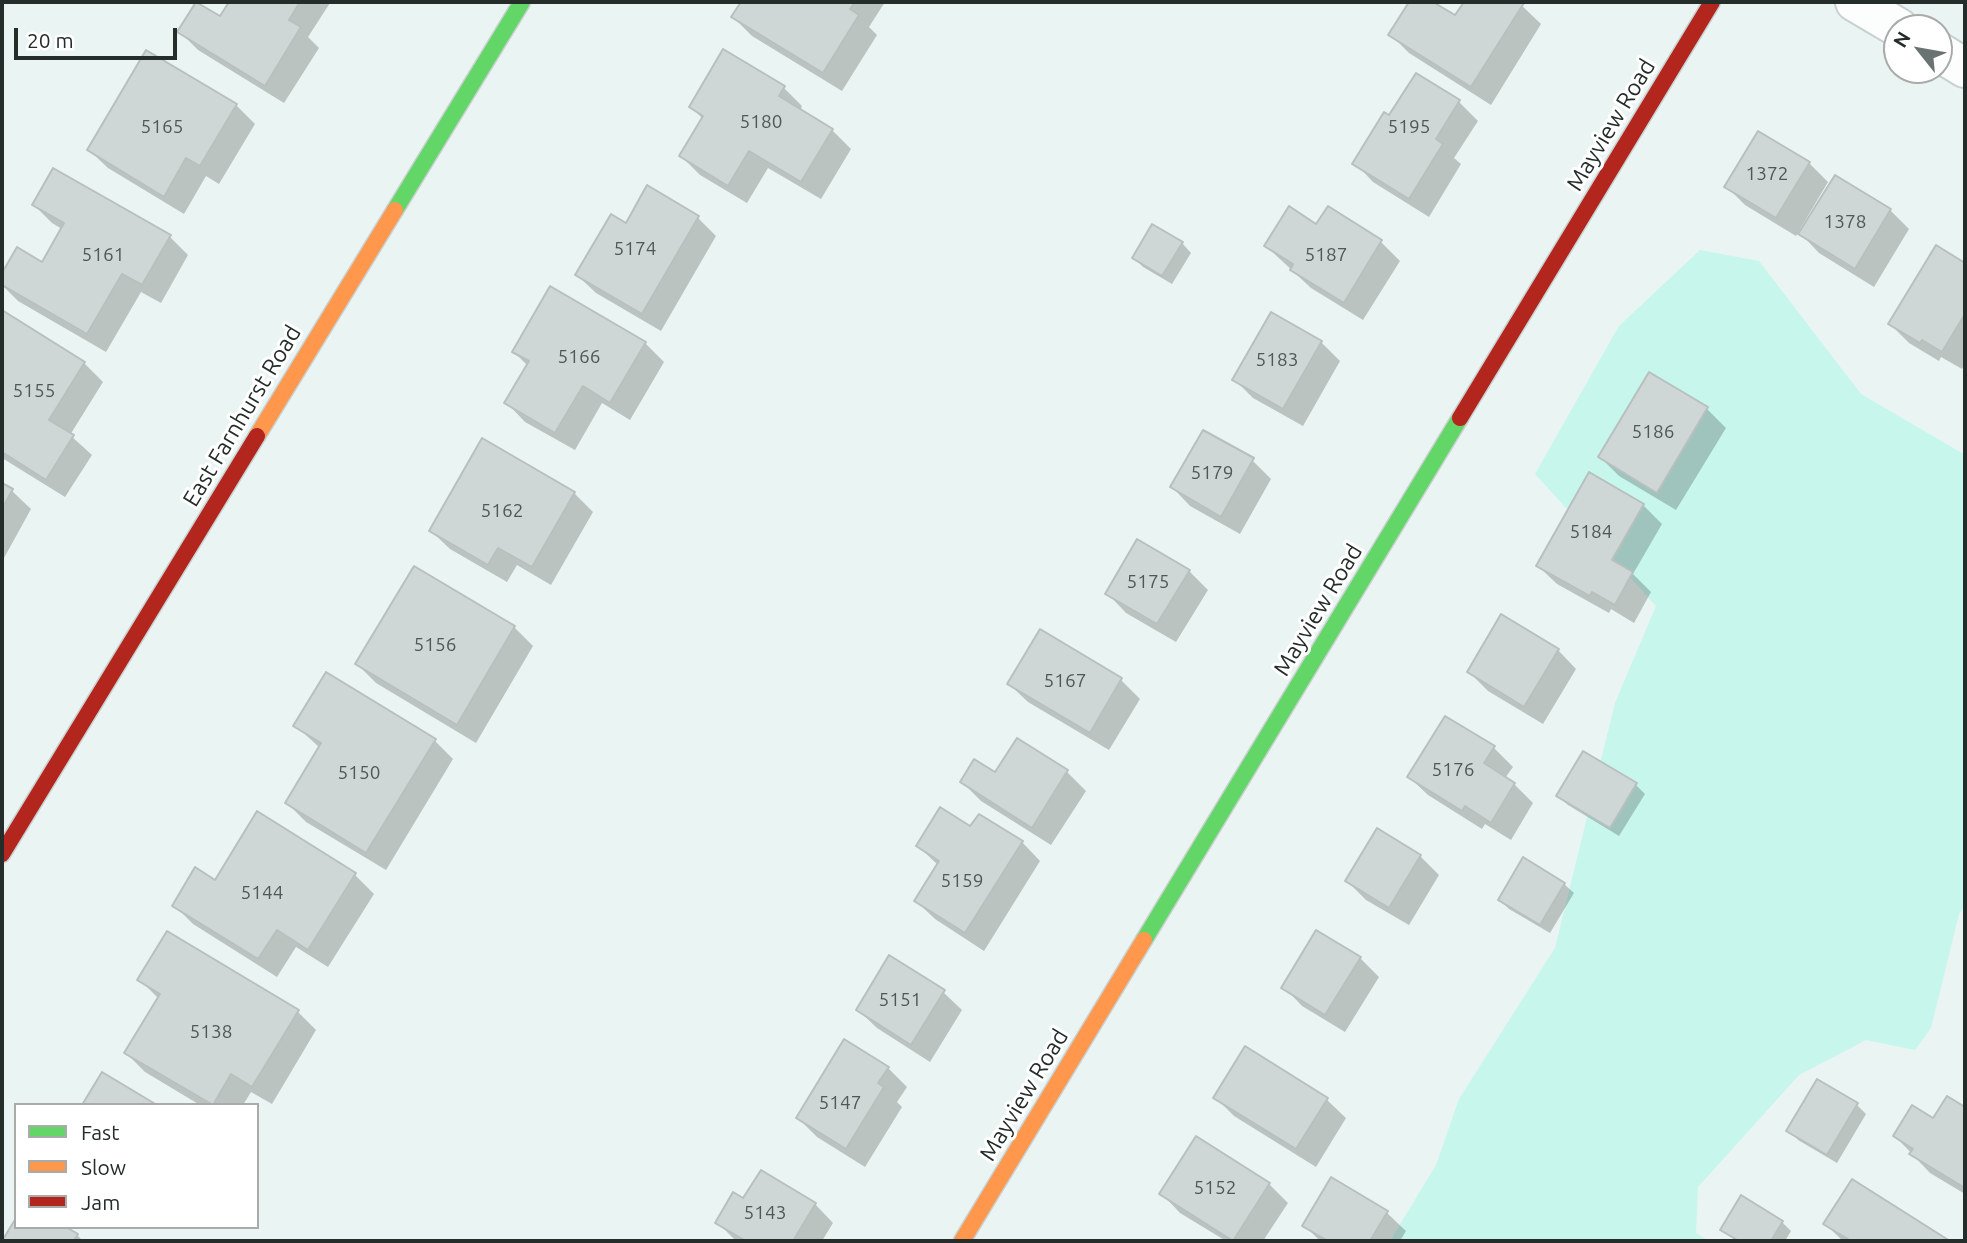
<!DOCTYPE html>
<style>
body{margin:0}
#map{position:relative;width:1967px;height:1243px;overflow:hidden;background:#eaf4f2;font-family:Ubuntu,sans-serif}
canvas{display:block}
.frame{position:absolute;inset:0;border:4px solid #252d2b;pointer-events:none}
.legend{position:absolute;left:14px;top:1103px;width:245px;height:126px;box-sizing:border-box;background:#fff;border:2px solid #a8abaa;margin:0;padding:9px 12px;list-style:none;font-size:21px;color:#252d2b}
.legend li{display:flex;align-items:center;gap:14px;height:35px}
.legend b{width:35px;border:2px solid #a8abaa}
.north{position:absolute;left:1883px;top:14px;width:70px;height:70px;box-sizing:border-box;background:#fff;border:2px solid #a8abaa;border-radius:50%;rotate:301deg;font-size:19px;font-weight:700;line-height:28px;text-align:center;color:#252d2b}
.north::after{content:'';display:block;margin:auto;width:24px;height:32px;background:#6a7371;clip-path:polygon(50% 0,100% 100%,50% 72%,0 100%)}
.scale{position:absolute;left:14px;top:28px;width:163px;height:32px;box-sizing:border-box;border:4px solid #252d2b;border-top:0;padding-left:9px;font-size:21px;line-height:24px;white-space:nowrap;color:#252d2b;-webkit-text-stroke:5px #fff;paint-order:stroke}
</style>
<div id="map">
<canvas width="1967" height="1243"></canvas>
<div class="frame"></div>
<ul class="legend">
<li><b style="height:9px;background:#63d668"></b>Fast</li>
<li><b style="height:9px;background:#ff974d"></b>Slow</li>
<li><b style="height:9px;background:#b3261e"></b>Jam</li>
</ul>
<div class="north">N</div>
<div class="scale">20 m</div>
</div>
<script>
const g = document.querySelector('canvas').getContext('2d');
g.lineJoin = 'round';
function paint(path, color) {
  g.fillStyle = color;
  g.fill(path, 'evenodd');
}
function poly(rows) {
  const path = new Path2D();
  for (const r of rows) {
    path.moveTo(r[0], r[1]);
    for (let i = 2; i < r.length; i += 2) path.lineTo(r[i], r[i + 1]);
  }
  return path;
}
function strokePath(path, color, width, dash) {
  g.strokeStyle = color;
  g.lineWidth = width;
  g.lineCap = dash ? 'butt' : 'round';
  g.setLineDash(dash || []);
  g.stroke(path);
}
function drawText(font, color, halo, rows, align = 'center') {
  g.font = font + ' Ubuntu,sans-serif';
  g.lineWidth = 6;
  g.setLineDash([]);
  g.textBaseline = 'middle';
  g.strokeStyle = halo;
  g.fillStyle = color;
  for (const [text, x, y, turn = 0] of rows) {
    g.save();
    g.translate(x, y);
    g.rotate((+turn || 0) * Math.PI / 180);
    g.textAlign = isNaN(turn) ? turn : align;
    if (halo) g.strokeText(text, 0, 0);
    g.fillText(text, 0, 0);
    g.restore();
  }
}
paint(poly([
 [1700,250,1759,261,1861,394,1965,455,1965,905,1959,914,1931,1028,1915,1050,1866,1040,1799,1075,1698,1187,1696,1233,1709,1241,1390,1241,1436,1165,1459,1099,1555,948,1615,703,1656,606,1535,474,1619,326]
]), '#c7f6ed');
paint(poly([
 [231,2,330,3,308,37,319,48,284,103,198,50,179,31,221,18],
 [743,2,885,2,869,27,877,35,842,91,752,36,733,17],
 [1411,2,1430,2,1456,18,1466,2,1518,2,1541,24,1491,105,1409,53,1390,34],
 [1416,75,1459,102,1478,121,1454,158,1461,164,1429,217,1373,182,1355,163,1390,117],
 [784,88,802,106,800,111,832,130,851,149,821,199,768,168,747,203,700,175,681,156,703,119,691,107],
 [236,105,255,124,219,184,206,176,184,214,108,168,89,150],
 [1809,163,1828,182,1796,236,1745,205,1727,187],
 [34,205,170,237,188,255,161,303,141,292,106,352,18,301,2,285,2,277,17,250,42,264,62,229,52,223],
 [1329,208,1381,242,1400,261,1363,320,1311,288,1266,246,1317,226],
 [1890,210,1909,229,1874,287,1819,253,1801,234],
 [697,217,716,236,661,331,596,293,577,275],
 [1182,243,1191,253,1172,284,1143,267,1134,258],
 [1936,248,1965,265,1965,363,1962,369,1941,357,1939,361,1909,343,1890,324],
 [2,312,84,363,103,382,70,435,92,455,65,497,2,458],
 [1321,342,1340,361,1303,426,1253,398,1234,379],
 [645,343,664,362,630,420,602,403,575,450,525,422,507,403,528,366,514,352],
 [1650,374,1707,409,1726,428,1676,510,1619,476,1600,457],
 [1252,460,1271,479,1240,534,1190,506,1172,487],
 [2,485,12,491,31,509,4,558],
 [574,493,593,512,551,585,517,565,507,582,450,549,431,531],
 [1643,505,1662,524,1633,574,1651,592,1634,623,1611,609,1609,613,1557,584,1538,566],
 [415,568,514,627,533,646,476,743,376,683,357,664],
 [1189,571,1208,590,1176,642,1126,613,1108,594],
 [1041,631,1121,680,1140,699,1109,750,1028,702,1009,684],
 [1558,650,1576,669,1543,724,1488,691,1469,672],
 [295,725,435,741,453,759,386,870,306,822,287,803,320,748],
 [1017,740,1067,772,1086,791,1051,845,981,801,962,782,996,774],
 [1494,748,1513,767,1505,778,1514,784,1533,803,1511,840,1485,824,1482,829,1428,795,1409,777],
 [1636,785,1645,794,1619,836,1568,805,1558,796],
 [258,814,355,875,374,894,328,967,296,947,277,977,193,924,174,905,215,882],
 [971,828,1022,842,1040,861,984,951,935,919,916,901,938,865,918,846],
 [1420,856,1439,875,1409,925,1366,900,1347,881],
 [1564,884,1574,893,1550,933,1509,909,1500,900],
 [1360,958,1379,977,1345,1032,1302,1006,1284,987],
 [140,980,297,1011,316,1030,272,1104,251,1092,243,1105,200,1105,145,1072,126,1053,159,999],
 [943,992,962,1010,930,1062,877,1028,858,1010],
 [888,1068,907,1087,897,1102,902,1107,865,1167,817,1137,798,1118],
 [1215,1097,1327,1100,1346,1118,1316,1167,1234,1116],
 [1947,1098,1965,1109,1965,1194,1930,1173,1895,1136,1934,1120],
 [1857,1105,1866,1114,1837,1163,1798,1140,1789,1130],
 [1852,1181,1947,1241,1843,1241,1825,1224],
 [1269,1184,1288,1203,1263,1241,1226,1241,1180,1213,1162,1194],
 [815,1204,833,1223,822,1241,736,1241,717,1222],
 [1387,1213,1406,1231,1400,1241,1320,1241,1304,1225],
 [16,1222,16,1227,77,1235,83,1241,4,1241],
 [1782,1222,1791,1231,1785,1241,1736,1241,1723,1230]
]), '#0003');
const building = poly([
 [196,2,220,16,229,2,300,2,289,20,301,27,265,86,177,32,196,2],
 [741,2,855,2,850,9,859,15,823,73,731,17,741,2],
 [1409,2,1433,2,1455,15,1464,2,1524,3,1471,87,1388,35,1409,2],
 [723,49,785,86,779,96,833,129,801,182,749,151,728,186,679,156,703,116,689,107,723,49],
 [146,50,237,104,200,166,186,158,164,197,87,150,146,50],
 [1416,73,1460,100,1436,139,1443,144,1409,199,1352,164,1384,112,1389,115,1416,73],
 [1758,131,1810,162,1776,218,1724,187,1758,131],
 [53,168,171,235,142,285,122,274,87,334,2,285,2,273,17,247,42,262,64,223,32,205,53,168],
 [1835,175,1891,209,1855,269,1798,234,1835,175],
 [647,185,699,216,642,314,575,275,611,214,626,223,647,185],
 [1289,206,1316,224,1328,206,1382,240,1344,303,1290,270,1293,264,1264,246,1289,206],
 [1152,224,1183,242,1162,276,1132,258,1152,224],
 [1936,245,1965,263,1965,314,1942,352,1922,340,1920,343,1888,324,1936,245],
 [550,286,646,342,610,403,583,386,555,433,504,403,529,361,512,352,550,286],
 [2,310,85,362,49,420,74,435,46,480,2,452,2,310],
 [1271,312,1322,341,1283,409,1232,380,1271,312],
 [1649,372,1708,407,1657,493,1598,457,1649,372],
 [1203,430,1254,458,1221,517,1170,487,1203,430],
 [482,438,575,492,532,567,498,548,488,565,429,531,482,438],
 [1589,472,1644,504,1612,560,1633,572,1615,605,1592,592,1590,596,1536,566,1589,472],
 [2,483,13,489,2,509,2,483],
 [1137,539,1190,570,1157,624,1105,594,1137,539],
 [414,566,515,626,457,725,355,664,414,566],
 [1501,614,1559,649,1524,707,1467,672,1501,614],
 [1040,629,1122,678,1090,733,1007,684,1040,629],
 [326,672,436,739,366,853,285,803,321,743,293,726,326,672],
 [1445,716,1495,746,1484,763,1515,783,1491,823,1465,806,1462,811,1407,777,1445,716],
 [1017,738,1068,770,1032,828,960,782,974,759,995,772,1017,738],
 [1583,751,1637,783,1610,828,1556,796,1583,751],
 [940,807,970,826,979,814,1023,841,965,933,914,901,939,861,916,846,940,807],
 [257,811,356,873,308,950,277,930,258,959,172,906,195,867,215,880,257,811],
 [1377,828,1421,855,1389,908,1345,881,1377,828],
 [1523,857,1565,883,1540,925,1498,900,1523,857],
 [1316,930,1361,957,1325,1015,1281,988,1316,930],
 [167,931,299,1010,252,1087,231,1074,213,1105,124,1053,160,994,137,980,167,931],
 [889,955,945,990,911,1045,856,1010,889,955],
 [844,1039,889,1067,878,1083,884,1087,846,1149,796,1118,844,1039],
 [1245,1046,1328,1098,1296,1149,1213,1098,1245,1046],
 [102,1072,157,1105,82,1105,102,1072],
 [1817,1079,1858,1103,1827,1155,1786,1131,1817,1079],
 [1947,1096,1965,1107,1965,1188,1909,1154,1913,1149,1893,1136,1912,1105,1933,1118,1947,1096],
 [1196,1136,1270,1183,1233,1241,1159,1194,1196,1136],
 [761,1170,816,1203,793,1241,746,1241,715,1223,733,1192,743,1198,761,1170],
 [1331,1177,1388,1211,1370,1241,1328,1241,1302,1226,1331,1177],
 [1852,1179,1950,1241,1851,1241,1823,1224,1852,1179],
 [1741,1195,1783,1221,1771,1241,1739,1241,1720,1230,1741,1195],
 [16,1218,16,1227,66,1227,78,1234,74,1241,2,1241,16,1218]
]);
paint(building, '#ced7d5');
strokePath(building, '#b8c0be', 2);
const street = poly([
 [1855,2,1899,28],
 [1939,52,1965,68]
]);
const fast = poly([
 [395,210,522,2],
 [1144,940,1460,418]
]);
const slow = poly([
 [257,436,395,210],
 [962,1241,1144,940]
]);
const jam = poly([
 [1460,418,1712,2],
 [2,854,257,436]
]);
strokePath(street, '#c9d1d0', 42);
strokePath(fast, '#c9d1d0', 19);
strokePath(slow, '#c9d1d0', 19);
strokePath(jam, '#c9d1d0', 19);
strokePath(street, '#fcfdfd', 38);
strokePath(fast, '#63d668', 16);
strokePath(slow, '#ff974d', 16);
strokePath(jam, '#b3261e', 16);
drawText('19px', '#4f5856', null, [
 ["5180",761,122],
 ["5165",162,127],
 ["5195",1409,127],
 ["1372",1767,174],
 ["1378",1845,222],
 ["5174",635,249],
 ["5161",103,255],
 ["5187",1326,255],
 ["5166",579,357],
 ["5183",1277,360],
 ["5155",34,391],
 ["5186",1653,432],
 ["5179",1212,473],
 ["5162",502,511],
 ["5184",1591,532],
 ["5175",1148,582],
 ["5156",435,645],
 ["5167",1065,681],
 ["5176",1453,770],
 ["5150",359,773],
 ["5159",962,881],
 ["5144",262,893],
 ["5151",900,1000],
 ["5138",211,1032],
 ["5147",840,1103],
 ["5152",1215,1188],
 ["5143",765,1213]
]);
drawText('23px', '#252d2b', '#fff', [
 ["Mayview Road",1611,125,-59],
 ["East Farnhurst Road",242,416,-59],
 ["Mayview Road",1318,610,-59],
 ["Mayview Road",1024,1095,-59]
]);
</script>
